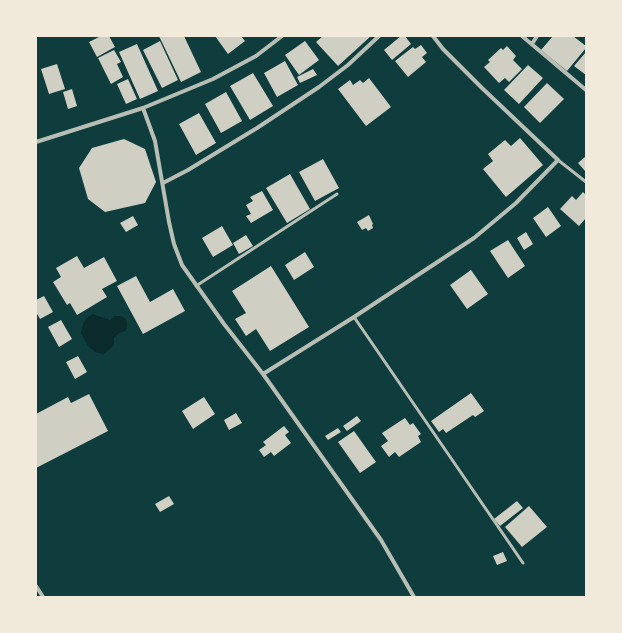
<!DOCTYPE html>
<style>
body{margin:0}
#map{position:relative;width:622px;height:633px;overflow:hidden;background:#0f3d3e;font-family:"DejaVu Sans",sans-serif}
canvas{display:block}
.frame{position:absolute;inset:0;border:37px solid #f1e9da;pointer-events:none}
</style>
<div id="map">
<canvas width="622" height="633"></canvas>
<div class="frame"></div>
</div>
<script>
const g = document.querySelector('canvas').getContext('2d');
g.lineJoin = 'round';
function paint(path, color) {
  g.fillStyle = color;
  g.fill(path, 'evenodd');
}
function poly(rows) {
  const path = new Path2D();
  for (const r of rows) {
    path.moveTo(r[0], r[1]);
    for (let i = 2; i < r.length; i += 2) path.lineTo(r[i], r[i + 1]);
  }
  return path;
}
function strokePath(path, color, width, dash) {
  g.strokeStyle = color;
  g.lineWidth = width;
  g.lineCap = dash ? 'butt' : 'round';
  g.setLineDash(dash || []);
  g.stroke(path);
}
paint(poly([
 [93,314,110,320,114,316,121,316,126,319,127,325,126,331,119,333,114,338,114,345,110,349,103,354,95,352,88,346,81,333,83,324,87,318]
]), '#0a2a2b');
paint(poly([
 [101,36,109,36,115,47,97,57,89,42],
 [159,36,184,36,201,72,181,82],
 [215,36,241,36,245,41,228,54],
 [323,36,371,36,338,66,316,42],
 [401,36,405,36,411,44,392,60,384,50],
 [553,36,573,36,586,46,586,48,567,71,541,50],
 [160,41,178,80,162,88,143,50],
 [305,41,319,60,299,75,285,55],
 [137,44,158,91,140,99,119,52],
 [421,45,427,53,422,57,426,62,408,77,395,61,413,47,415,49],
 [507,46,516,56,513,60,522,69,509,82,505,78,499,83,484,67,490,62,488,60,501,48,503,50],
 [114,50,121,62,117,64,123,77,111,84,98,58],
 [586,52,586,75,574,66],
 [285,61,298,85,277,97,264,73],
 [57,64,65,89,49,94,41,69],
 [528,65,543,78,519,104,504,90],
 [313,69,317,75,300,83,297,77],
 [253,73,273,106,250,120,230,86],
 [369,78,391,107,366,126,338,89,350,80,353,85,360,80,363,83],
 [128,79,137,99,126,104,117,84],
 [547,83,564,99,540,123,524,107],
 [72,89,77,106,68,109,63,92],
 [226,92,242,121,221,133,205,104],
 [199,113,216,143,196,155,179,124],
 [520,138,543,165,506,197,483,169,493,161,488,154,505,140,511,146],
 [124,139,145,149,156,182,145,203,105,212,88,199,79,168,92,148],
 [585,157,586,158,586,170,585,171,578,163],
 [323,159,339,188,315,201,299,172],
 [290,174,310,209,287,223,266,188],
 [262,191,273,210,251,223,246,216,251,214,246,205,253,201,250,197],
 [583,192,586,195,586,218,579,226,560,209,572,196,576,200],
 [548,207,561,226,546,237,533,218],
 [369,215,373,224,372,225,373,228,368,231,366,228,362,230,357,222],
 [133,216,138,225,126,232,120,223],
 [222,226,233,245,213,257,202,238],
 [526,232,533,244,524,250,517,238],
 [246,235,253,246,239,254,233,243],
 [508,240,525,266,508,278,490,251],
 [305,252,314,267,294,280,285,265],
 [77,256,84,268,104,257,117,281,102,289,107,297,77,315,70,303,67,305,53,282,61,277,56,268],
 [271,266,309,327,270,351,256,329,246,336,235,319,246,313,232,291],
 [471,270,488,294,467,309,450,285],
 [136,276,150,302,173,289,185,311,143,334,117,286],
 [44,296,53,312,40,319,36,312,36,300],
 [61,320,72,339,59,347,48,327],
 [78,356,87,372,75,379,66,362],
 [471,393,484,411,475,417,473,415,446,433,443,429,439,432,431,421],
 [89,394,108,431,36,468,36,414,68,397,71,403],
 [204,397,215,414,193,429,182,411],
 [236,413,242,423,229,430,224,420],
 [357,416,361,421,347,431,343,426],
 [405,418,410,425,413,423,421,434,418,436,421,442,399,457,395,452,389,457,381,446,388,441,382,433],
 [284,426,289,432,285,435,291,443,274,456,271,452,264,457,259,450,266,445,263,442],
 [338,428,341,432,328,440,325,436],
 [354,431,376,462,360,473,338,442],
 [169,496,174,504,160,512,155,504],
 [517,501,523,508,500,526,494,519],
 [529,506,547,527,522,547,505,527],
 [503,552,507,561,497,565,493,556]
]), '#cfcfc3');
strokePath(poly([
 [558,160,586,182],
 [196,286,337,194],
 [354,317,523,563]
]), '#b8beb3', 3);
strokePath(poly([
 [522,36,586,90],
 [532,44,537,36],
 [143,108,155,141,169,222,174,244,182,265,224,324,263,374,381,540,414,597],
 [36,142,143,108,213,79,256,56,282,36],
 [163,183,188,170,257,128,319,87,348,65,379,36],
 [263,374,354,317,474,238,516,203,558,160,482,88,443,49,433,36],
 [36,586,43,597]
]), '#b8beb3', 4);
</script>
